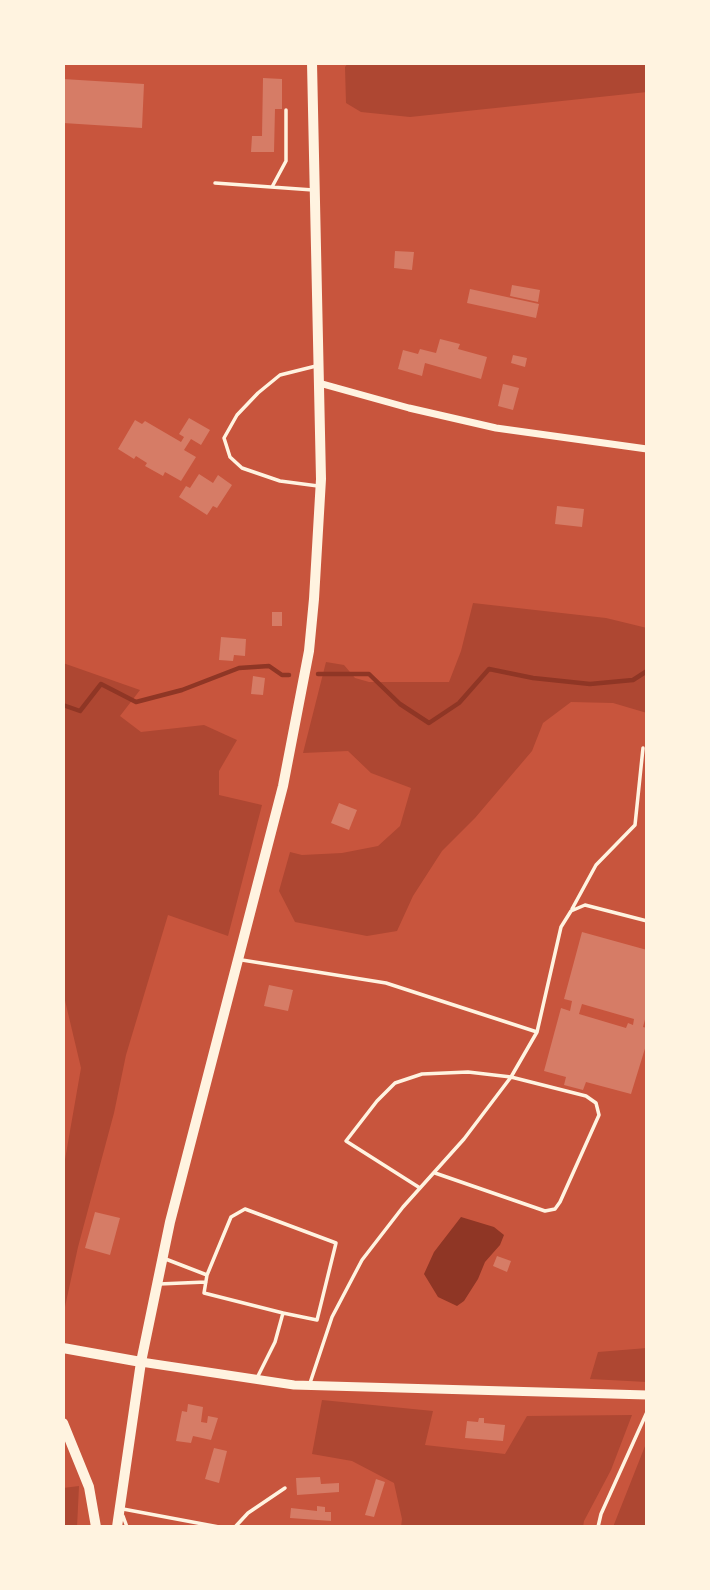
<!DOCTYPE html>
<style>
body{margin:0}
#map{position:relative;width:710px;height:1590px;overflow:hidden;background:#c8553d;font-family:"PT Sans Narrow",sans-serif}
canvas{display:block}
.frame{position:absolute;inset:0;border:65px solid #fff3e0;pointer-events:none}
</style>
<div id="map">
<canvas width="710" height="1590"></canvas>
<div class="frame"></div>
</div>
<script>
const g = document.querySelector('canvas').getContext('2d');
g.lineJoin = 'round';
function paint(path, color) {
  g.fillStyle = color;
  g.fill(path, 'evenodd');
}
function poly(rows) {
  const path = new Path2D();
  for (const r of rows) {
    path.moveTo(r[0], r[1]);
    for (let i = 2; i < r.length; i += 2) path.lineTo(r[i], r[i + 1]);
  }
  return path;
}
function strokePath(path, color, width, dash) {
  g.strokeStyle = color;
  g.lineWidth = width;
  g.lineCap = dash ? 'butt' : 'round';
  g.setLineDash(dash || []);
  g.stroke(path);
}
paint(poly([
 [348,63,647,63,647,92,410,117,361,112,346,103,345,67],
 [473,603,606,618,647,628,647,713,613,703,571,702,543,723,532,751,475,818,442,851,413,896,397,931,367,936,295,922,279,891,290,852,302,855,342,853,378,846,400,826,411,788,371,773,348,751,303,753,326,662,344,665,355,678,369,682,449,682,461,651],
 [63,663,140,690,120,716,141,732,204,725,237,740,219,771,219,795,262,805,228,936,168,915,126,1055,114,1113,78,1247,63,1316,63,1171,81,1068,63,992],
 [647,1348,647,1382,590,1379,598,1352],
 [322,1400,433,1411,425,1445,505,1454,527,1416,632,1415,611,1470,584,1521,583,1527,401,1527,402,1519,394,1483,352,1461,312,1454],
 [647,1441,647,1527,613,1527],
 [79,1486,77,1527,63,1527,63,1488]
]), '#ae4732');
paint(poly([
 [461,1217,494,1227,504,1235,500,1245,485,1262,478,1279,464,1301,457,1306,438,1297,424,1274,434,1252]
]), '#8f3625');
strokePath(poly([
 [318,674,369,674,400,704,429,723,459,703,489,669,533,678,590,684,633,680,647,671],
 [63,705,80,711,101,684,136,702,182,690,239,668,269,666,282,675,289,675]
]), '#8f3625', 4.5);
paint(poly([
 [263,78,282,79,282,109,275,109,274,152,251,152,252,136,262,136],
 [63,79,144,84,142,128,63,123],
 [395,251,414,252,412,270,394,268],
 [512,285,540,290,538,302,510,296],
 [470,289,539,304,536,318,467,303],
 [440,339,460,344,458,349,487,357,481,379,425,363,422,376,398,369,403,350,418,354,420,349,436,353],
 [513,355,527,358,525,367,511,363],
 [503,384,519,388,513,410,498,406],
 [189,418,210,430,201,445,191,439,184,450,196,457,181,481,165,472,163,476,145,466,147,463,136,456,134,459,118,449,135,420,142,424,145,421,181,442,184,437,179,434],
 [199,474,213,483,218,475,232,485,217,508,213,506,207,515,179,497,186,486,190,488],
 [557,506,584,509,582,527,555,524],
 [272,612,282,612,282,626,272,626],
 [221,637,246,639,245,656,234,655,233,661,219,660],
 [253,676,265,678,263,695,251,694],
 [339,803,357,810,349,830,331,823],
 [582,932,647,950,647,1012,643,1027,647,1028,647,1042,631,1094,586,1082,583,1090,564,1085,566,1077,544,1071,561,1008,570,1011,572,1001,564,999],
 [582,1004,634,1019,633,1025,628,1023,626,1028,579,1014],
 [269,985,293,990,288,1011,264,1006],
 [95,1212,120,1218,110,1255,85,1248],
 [497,1256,511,1261,507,1272,493,1266],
 [188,1404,203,1407,201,1422,207,1423,208,1416,218,1418,211,1440,193,1436,191,1443,176,1441,182,1411,187,1412],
 [479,1418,484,1418,484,1423,505,1425,503,1441,465,1438,467,1421,478,1422],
 [214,1448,227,1451,219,1483,205,1479],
 [320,1477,321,1484,339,1483,339,1492,297,1495,296,1478],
 [376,1479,385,1482,374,1517,365,1515],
 [317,1506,325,1507,325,1512,331,1512,331,1521,290,1518,291,1508,317,1511]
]), '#d67c66');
strokePath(poly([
 [215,183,313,190],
 [272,187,286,161,286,110],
 [316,366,280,375,258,393,237,415,224,438,230,457,242,468,280,481,318,486],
 [572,909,596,865,635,825,643,748],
 [242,960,386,983,537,1032],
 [420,1188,346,1141,377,1101,395,1083,422,1074,468,1072,511,1077,586,1096,596,1103,599,1115,560,1202,555,1209,545,1211,435,1173],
 [163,1258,207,1275],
 [159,1284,206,1282],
 [257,1378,275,1342,283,1313,204,1293,207,1275,231,1217,245,1209,336,1243,317,1320,283,1313],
 [310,1383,332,1317,362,1260,403,1207,464,1139,511,1077,537,1032,561,927,571,911,585,905,647,921],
 [123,1509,219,1527],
 [123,1516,127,1527],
 [235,1527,248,1513,285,1488],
 [598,1527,601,1514,647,1412]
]), '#fff3e0', 3.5);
strokePath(poly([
 [319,383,409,408,496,428,647,449]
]), '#fff3e0', 7);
strokePath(poly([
 [141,1362,294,1385,647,1395]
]), '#fff3e0', 9);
strokePath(poly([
 [63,1348,141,1362],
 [63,1423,89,1487,96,1527],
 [117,1527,141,1362,170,1222,283,786,309,651,314,599,321,479,312,63]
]), '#fff3e0', 10);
</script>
